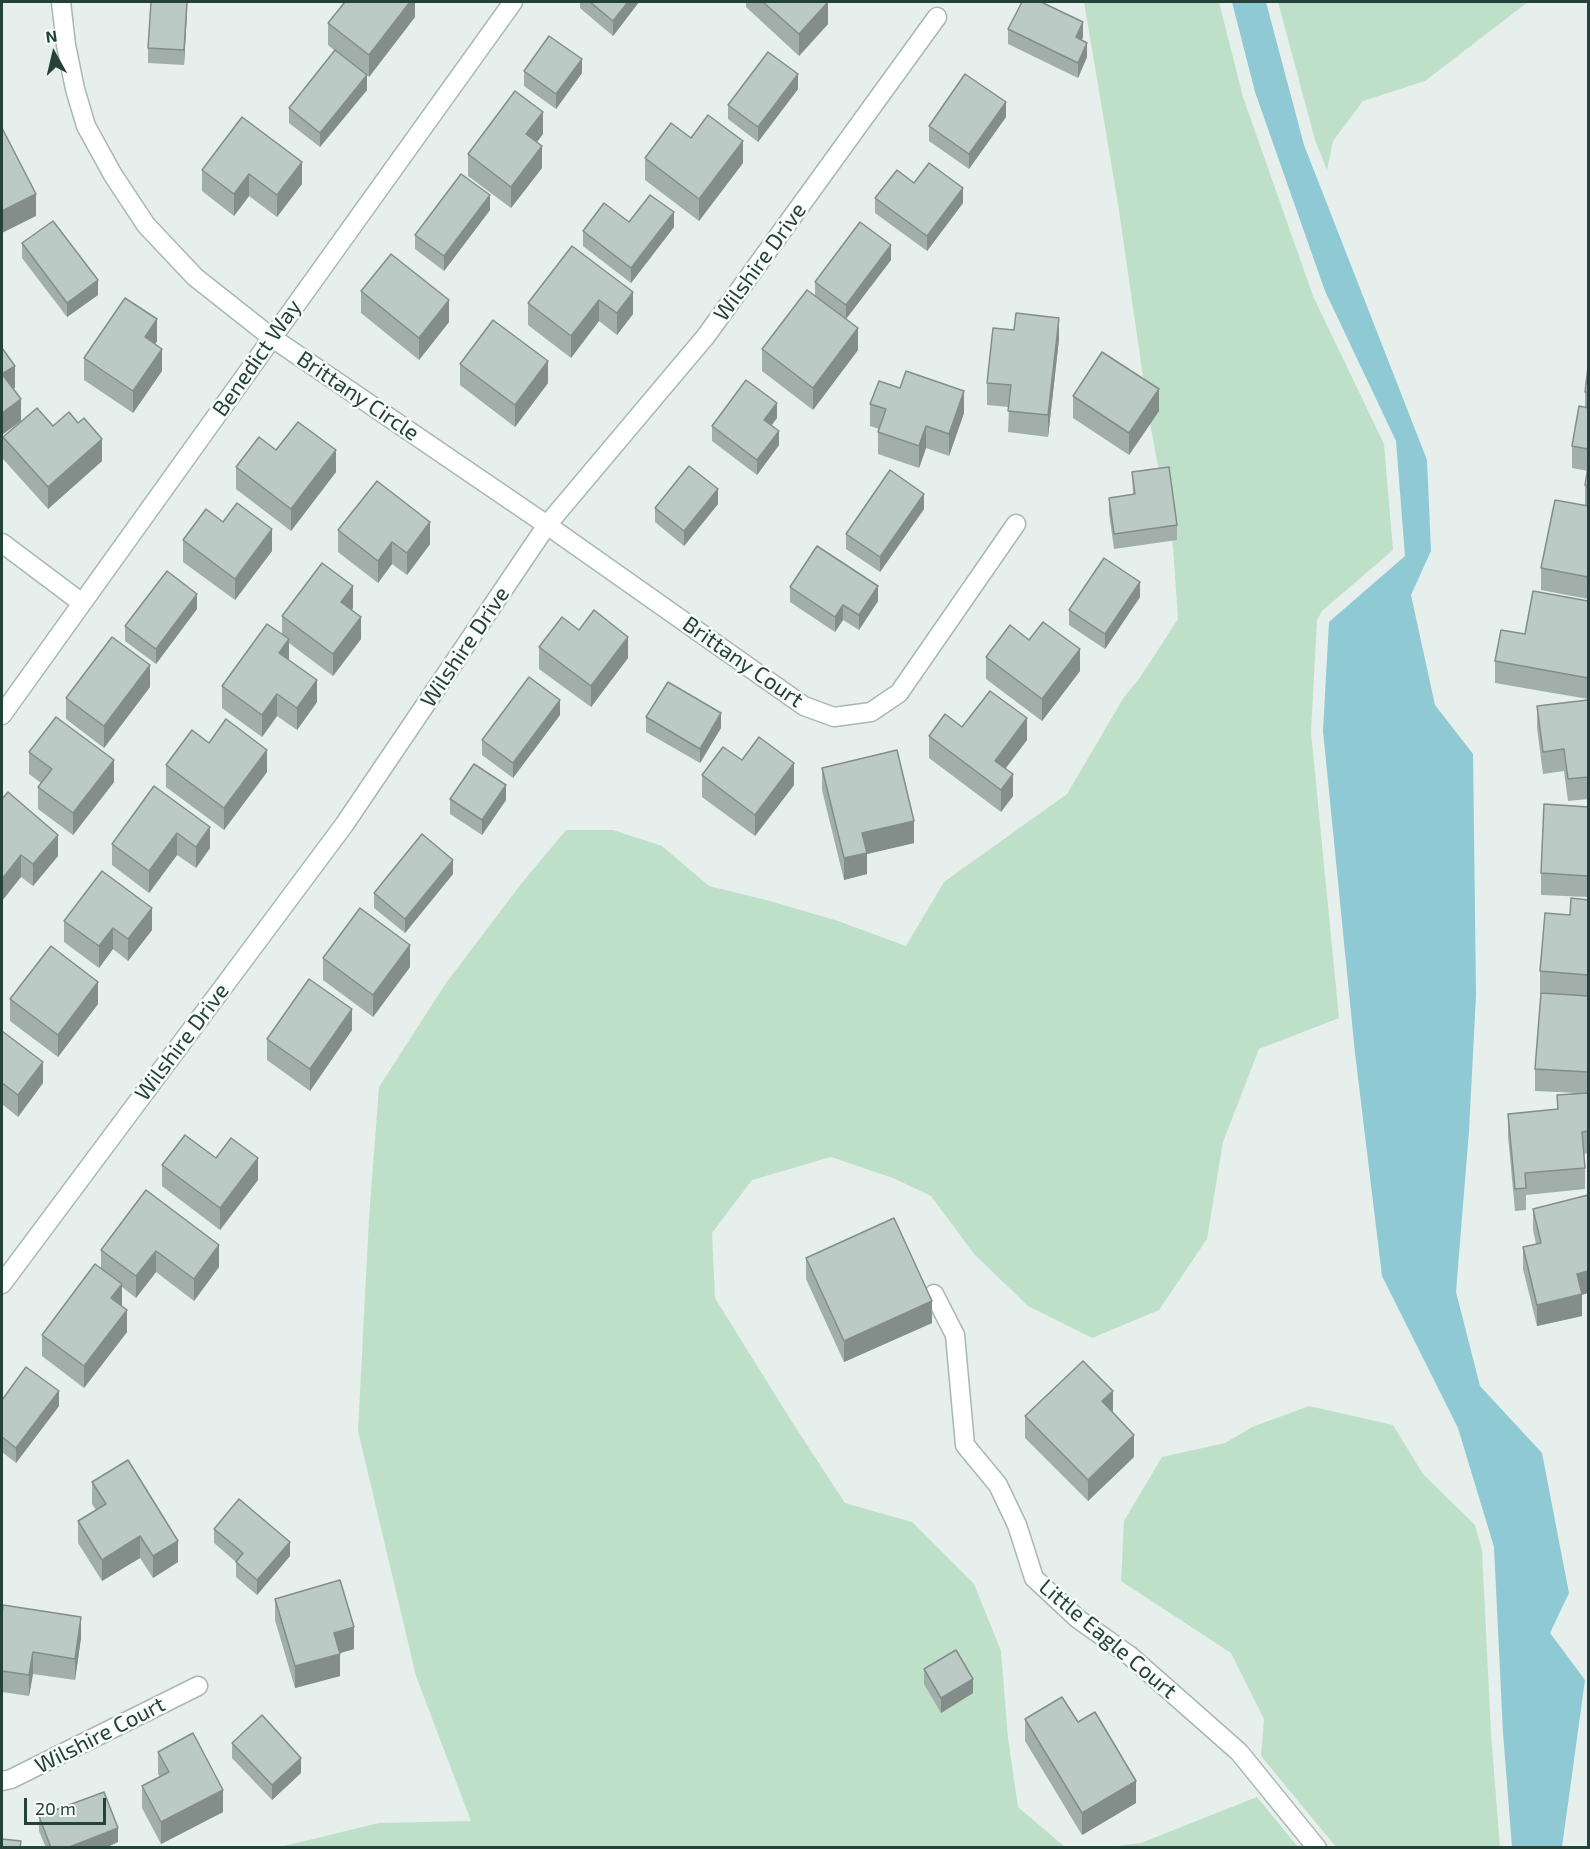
<!DOCTYPE html>
<style>
body{margin:0}
#map{position:relative;width:1590px;height:1849px;overflow:hidden;background:#e6efeb;font-family:"Exo 2",sans-serif}
canvas{display:block}
.frame{position:absolute;inset:0;border:3px solid #24423a;pointer-events:none}
.north{position:absolute;left:24px;top:24px;width:60px;height:60px;-webkit-text-stroke:4px #f7fbf9;paint-order:stroke;rotate:352deg;font-size:16px;font-weight:700;line-height:24px;text-align:center;color:#24423a}
.north::after{content:'';display:block;margin:auto;width:21px;height:27px;background:#24423a;clip-path:polygon(50% 0,100% 100%,50% 72%,0 100%)}
.scale{position:absolute;left:24px;top:1798px;width:82px;height:27px;box-sizing:border-box;border:3px solid #24423a;border-top:0;padding-left:8px;font-size:18px;line-height:21px;white-space:nowrap;color:#24423a;-webkit-text-stroke:4px #f7fbf9;paint-order:stroke}
</style>
<div id="map">
<canvas width="1590" height="1849"></canvas>
<div class="frame"></div>
<div class="north">N</div>
<div class="scale">20 m</div>
</div>
<script>
const g = document.querySelector('canvas').getContext('2d');
g.lineJoin = 'round';
function paint(path, color) {
  g.fillStyle = color;
  g.fill(path, 'evenodd');
}
function poly(rows) {
  const path = new Path2D();
  for (const r of rows) {
    path.moveTo(r[0], r[1]);
    for (let i = 2; i < r.length; i += 2) path.lineTo(r[i], r[i + 1]);
  }
  return path;
}
function strokePath(path, color, width, dash) {
  g.strokeStyle = color;
  g.lineWidth = width;
  g.lineCap = dash ? 'butt' : 'round';
  g.setLineDash(dash || []);
  g.stroke(path);
}
function drawText(font, color, halo, rows, align = 'center') {
  g.font = font + ' "Exo 2",sans-serif';
  g.lineWidth = 5;
  g.setLineDash([]);
  g.textBaseline = 'middle';
  g.strokeStyle = halo;
  g.fillStyle = color;
  for (const [text, x, y, turn = 0] of rows) {
    g.save();
    g.translate(x, y);
    g.rotate((+turn || 0) * Math.PI / 180);
    g.textAlign = isNaN(turn) ? turn : align;
    if (halo) g.strokeText(text, 0, 0);
    g.fillText(text, 0, 0);
    g.restore();
  }
}
paint(poly([
 [1084,2,1219,2,1243,97,1313,296,1384,444,1393,550,1322,611,1317,620,1311,732,1339,1018,1259,1049,1223,1142,1207,1239,1159,1310,1092,1338,1028,1306,974,1254,931,1196,893,1178,831,1157,752,1180,712,1233,715,1298,792,1422,845,1503,912,1522,974,1584,1001,1651,1008,1738,1018,1807,1065,1847,276,1848,379,1823,471,1821,416,1676,358,1431,369,1218,379,1087,446,983,521,884,566,830,613,830,662,846,709,886,770,901,838,921,906,946,944,882,1067,794,1124,697,1139,679,1178,619,1173,547,1149,418,1118,204],
 [1278,2,1528,2,1425,81,1363,101,1333,141,1327,170,1315,140],
 [1309,1406,1393,1425,1423,1474,1475,1525,1482,1550,1491,1733,1500,1847,1336,1847,1261,1756,1264,1719,1231,1653,1121,1581,1124,1521,1162,1457,1225,1443,1252,1427],
 [1257,1797,1298,1847,1109,1847,1141,1843]
]), '#bfe0c8');
paint(poly([
 [1232,2,1266,2,1304,145,1427,460,1431,551,1411,595,1435,705,1473,754,1476,995,1469,1131,1456,1292,1480,1386,1542,1453,1569,1593,1550,1633,1585,1680,1562,1847,1512,1847,1503,1733,1494,1547,1458,1428,1382,1276,1355,1053,1323,731,1329,622,1405,556,1396,441,1325,291,1255,92]
]), '#8ec9d4');
const street = poly([
 [61,2,66,45,75,89,86,126,113,175,146,225,195,277,271,337,547,525,804,706,834,717,871,712,899,693,1016,524],
 [2,543,82,603],
 [2,715,513,2],
 [2,1284,344,825,547,525,706,336,937,17],
 [934,1294,955,1335,965,1445,998,1485,1017,1525,1034,1578,1078,1619,1129,1655,1239,1752,1317,1848],
 [2,1781,11,1779,198,1686]
]);
strokePath(street, '#a8b8b2', 21);
strokePath(street, '#fff', 18);
paint(poly([
 [415,2,415,17,369,77,367,75,367,90,320,147,289,123,289,108,335,51,328,45,328,23],
 [580,2,639,2,613,36,580,8],
 [746,2,827,2,828,24,799,56,746,7],
 [187,12,184,65,148,63,148,48],
 [1008,29,1083,37,1082,40,1087,57,1078,78,1008,44],
 [524,71,582,73,556,109,524,86],
 [798,89,758,142,728,119,728,105],
 [242,117,302,184,277,217,249,196,234,216,202,191,202,170],
 [1006,117,969,169,929,141,929,126],
 [543,134,537,142,542,168,511,208,468,176,468,154],
 [691,138,743,163,699,221,645,180,645,158],
 [914,183,963,203,927,251,875,213,875,198],
 [490,210,444,271,415,249,415,235],
 [629,222,674,227,631,283,583,246,583,231],
 [22,243,98,295,67,317,22,258],
 [572,246,633,314,617,335,599,321,571,358,528,325,528,303],
 [891,260,846,319,858,350,813,410,762,371,762,349,815,296,815,282],
 [361,291,449,322,419,360,361,313],
 [1059,339,1048,437,1008,432,1009,407,987,405,987,383],
 [157,341,155,344,162,371,133,413,84,380,84,358],
 [460,364,548,383,515,427,460,385],
 [1588,367,1588,599,1541,590,1541,568,1585,506,1585,485,1588,471,1572,468,1572,446,1585,407,1585,392],
 [1073,396,1159,411,1129,455,1073,418],
 [870,404,964,413,949,456,926,448,919,468,878,454,878,432,879,429,870,426],
 [777,418,772,425,779,445,757,475,712,441,712,426],
 [53,426,102,461,48,509,3,459,3,437],
 [276,450,336,472,291,531,236,489,236,467],
 [1132,472,1177,525,1177,540,1114,549,1109,513,1109,498,1133,495],
 [718,504,684,546,655,522,655,508],
 [924,509,880,572,846,549,846,534],
 [223,522,272,551,235,600,183,562,183,540],
 [338,530,430,544,407,575,392,564,378,583,338,552],
 [790,587,878,601,859,630,843,620,835,632,790,602],
 [1140,597,1105,649,1069,625,1069,610],
 [1588,601,1588,699,1495,683,1495,661,1525,634],
 [353,608,352,610,361,639,333,676,289,643,289,660,317,702,297,730,277,716,262,737,222,708,222,686,282,634,282,616],
 [197,609,156,664,125,641,125,626],
 [579,630,628,658,591,707,539,669,539,647],
 [1029,640,1080,671,1042,721,986,679,986,657],
 [150,687,104,748,66,719,66,698],
 [1588,700,1588,799,1568,801,1564,771,1543,774,1537,728,1537,706],
 [560,715,513,778,482,755,482,740],
 [646,717,721,728,700,763,646,732],
 [962,727,1027,740,1006,768,1013,796,1001,812,929,758,929,736],
 [209,743,267,772,224,830,166,787,166,765],
 [29,752,114,782,73,835,38,809,38,787,41,783,29,774],
 [742,760,794,785,755,836,702,797,702,775],
 [822,768,914,843,867,854,867,874,844,880,822,790],
 [154,786,210,848,196,868,177,855,149,893,112,865,112,844],
 [2,799,58,856,33,886,21,877],
 [450,799,506,800,482,835,450,814],
 [1588,807,1588,897,1541,895,1541,873],
 [453,874,405,933,374,908,374,893],
 [1588,900,1588,1153,1584,1154,1585,1168,1585,1189,1526,1195,1526,1210,1515,1211,1508,1136,1508,1114,1557,1110,1557,1095,1578,1093,1535,1091,1535,1069,1578,996,1540,993,1540,971,1570,915],
 [64,921,152,930,128,961,113,949,99,968,64,942],
 [323,958,410,967,373,1017,323,980],
 [10,999,98,1004,58,1057,10,1021],
 [352,1030,310,1091,267,1060,267,1039],
 [2,1031,43,1083,18,1117,2,1104],
 [216,1158,258,1180,220,1230,162,1186,162,1165],
 [146,1190,219,1267,194,1301,156,1272,136,1298,122,1287,122,1307,127,1332,84,1388,42,1356,42,1335,101,1268,101,1250],
 [1533,1209,1582,1295,1582,1316,1537,1326,1523,1269,1523,1247,1536,1244,1533,1230],
 [806,1258,932,1323,844,1362,806,1279],
 [2,1400,59,1406,16,1463,2,1452],
 [1025,1416,1134,1457,1088,1501,1025,1438],
 [92,1482,178,1562,153,1578,140,1558,102,1581,78,1543,78,1521,96,1510,92,1504],
 [214,1529,290,1556,257,1595,236,1577,236,1562,214,1543],
 [275,1599,354,1649,339,1653,340,1676,295,1688,275,1620],
 [2,1615,81,1638,75,1680,33,1674,29,1696,2,1692],
 [924,1669,973,1693,941,1713,924,1684],
 [1025,1719,1078,1722,1136,1803,1082,1835,1025,1741],
 [232,1743,301,1773,272,1800,232,1758],
 [158,1752,223,1812,161,1844,142,1808,142,1786,160,1777,158,1774],
 [39,1816,118,1842,105,1848,46,1848,39,1831]
]), '#a1aea9');
paint(poly([
 [187,2,187,12,184,65,184,50],
 [410,2,415,2,415,17,369,77,369,55],
 [628,2,639,2,613,36,613,21],
 [828,2,828,24,799,56,799,34],
 [1083,22,1083,37,1076,52,1076,37],
 [1087,43,1087,57,1078,78,1078,63],
 [582,59,582,73,556,109,556,94],
 [798,74,798,89,758,142,758,127],
 [367,75,367,90,320,147,320,133],
 [1006,102,1006,117,969,169,969,154],
 [543,112,543,134,526,156,526,134],
 [743,141,743,163,699,221,699,199],
 [542,146,542,168,511,208,511,187],
 [302,162,302,184,277,217,277,195],
 [249,174,249,196,234,216,234,194],
 [963,188,963,203,927,251,927,236],
 [36,194,36,216,2,233,2,211],
 [490,195,490,210,444,271,444,256],
 [674,212,674,227,631,283,631,268],
 [891,245,891,260,846,319,846,305],
 [98,280,98,295,67,317,67,303],
 [633,292,633,314,617,335,617,313],
 [449,300,449,322,419,360,419,338],
 [599,300,599,321,571,358,571,336],
 [1059,318,1059,339,1048,437,1048,415],
 [157,319,157,341,145,359,145,337],
 [858,328,858,350,813,410,813,388],
 [162,349,162,371,133,413,133,391],
 [548,361,548,383,515,427,515,405],
 [15,366,15,388,2,396,2,374],
 [1159,389,1159,411,1129,455,1129,433],
 [964,391,964,413,949,456,949,434],
 [21,399,21,421,2,435,2,413],
 [777,403,777,418,764,434,764,420],
 [926,426,926,448,919,468,919,446],
 [779,431,779,445,757,475,757,460],
 [102,439,102,461,48,509,48,487],
 [336,450,336,472,291,531,291,509],
 [718,489,718,504,684,546,684,531],
 [924,494,924,509,880,572,880,557],
 [430,522,430,544,407,575,407,553],
 [272,529,272,551,235,600,235,579],
 [392,542,392,564,378,583,378,561],
 [1140,582,1140,597,1105,649,1105,634],
 [353,586,353,608,341,624,341,602],
 [878,586,878,601,859,630,859,615],
 [197,594,197,609,156,664,156,649],
 [843,605,843,620,835,632,835,617],
 [361,617,361,639,333,676,333,654],
 [628,637,628,658,591,707,591,686],
 [289,639,289,661,279,653],
 [1080,649,1080,671,1042,721,1042,699],
 [150,665,150,687,104,748,104,726],
 [317,680,317,702,297,730,297,708],
 [277,694,277,716,262,737,262,715],
 [560,700,560,715,513,778,513,763],
 [721,713,721,728,700,763,700,749],
 [1027,718,1027,740,995,782,995,761],
 [267,750,267,772,224,830,224,808],
 [114,760,114,782,73,835,73,813],
 [794,763,794,785,755,836,755,815],
 [1013,774,1013,796,1001,812,1001,790],
 [506,785,506,800,482,835,482,820],
 [914,821,914,843,867,854,867,874,844,880,844,858,862,833],
 [210,827,210,848,196,868,196,847],
 [177,833,177,855,149,893,149,871],
 [58,835,58,856,33,886,33,864],
 [21,855,21,877,2,901,2,879],
 [453,860,453,874,405,933,405,919],
 [152,908,152,930,128,961,128,939],
 [113,928,113,949,99,968,99,946],
 [410,945,410,967,373,1017,373,995],
 [98,982,98,1004,58,1057,58,1035],
 [352,1009,352,1030,310,1091,310,1069],
 [43,1062,43,1083,18,1117,18,1095],
 [258,1158,258,1180,220,1230,220,1208],
 [219,1245,219,1267,194,1301,194,1279],
 [156,1251,156,1272,136,1298,136,1276],
 [1588,1271,1588,1293,1582,1295,1582,1316,1537,1326,1537,1305,1577,1274],
 [122,1284,122,1306,111,1298],
 [932,1301,932,1323,844,1362,844,1341],
 [127,1310,127,1332,84,1388,84,1366],
 [59,1391,59,1406,16,1463,16,1448],
 [1113,1391,1113,1413,1102,1401],
 [1134,1435,1134,1457,1088,1501,1088,1480],
 [140,1536,140,1558,102,1581,102,1560],
 [178,1541,178,1562,153,1578,153,1556],
 [290,1542,290,1556,257,1595,257,1580],
 [81,1617,81,1638,75,1680,75,1659],
 [354,1627,354,1649,334,1655,334,1633],
 [33,1652,33,1674,29,1696,29,1675],
 [340,1654,340,1676,295,1688,295,1666],
 [973,1679,973,1693,941,1713,941,1698],
 [301,1758,301,1773,272,1800,272,1785],
 [1136,1781,1136,1803,1082,1835,1082,1813],
 [223,1790,223,1812,161,1844,161,1822],
 [118,1828,118,1842,105,1848,67,1848]
]), '#838d89');
const building = poly([
 [151,2,187,2,184,50,148,48,151,2],
 [345,2,410,2,369,55,328,23,345,2],
 [590,2,628,2,613,21,590,2],
 [763,2,828,2,799,34,763,2],
 [1022,2,1041,2,1083,22,1076,37,1087,43,1078,63,1008,29,1022,2],
 [549,36,582,59,556,94,524,71,549,36],
 [335,50,367,75,320,133,289,108,335,50],
 [768,52,798,74,758,127,728,105,768,52],
 [965,74,1006,102,969,154,929,126,965,74],
 [515,91,543,112,526,134,542,146,511,187,468,154,515,91],
 [708,115,743,141,699,199,645,158,671,123,691,138,708,115],
 [242,117,302,162,277,195,249,174,234,194,202,170,242,117],
 [2,128,36,194,2,211,2,128],
 [929,163,963,188,927,236,875,198,897,170,914,183,929,163],
 [461,174,490,195,444,256,415,235,461,174],
 [650,195,674,212,631,268,583,231,604,203,629,222,650,195],
 [53,221,98,280,67,303,22,243,53,221],
 [860,222,891,245,846,305,815,282,860,222],
 [572,246,633,292,617,313,599,300,571,336,528,303,572,246],
 [391,254,449,300,419,338,361,291,391,254],
 [807,290,858,328,813,388,762,349,807,290],
 [125,298,157,319,145,337,162,349,133,391,84,358,125,298],
 [1016,313,1059,318,1048,415,1008,411,1011,385,987,383,993,328,1014,330,1016,313],
 [493,320,548,361,515,405,460,364,493,320],
 [2,348,15,366,2,374,21,399,2,413,2,348],
 [1102,352,1159,389,1129,433,1073,396,1102,352],
 [1588,367,1588,392,1585,392,1588,367],
 [906,371,964,391,949,434,926,426,919,446,878,432,886,409,870,404,879,381,900,388,906,371],
 [746,380,777,403,764,420,779,431,757,460,712,426,746,380],
 [1579,406,1588,408,1588,449,1572,446,1579,406],
 [37,408,53,426,69,412,78,423,84,418,102,439,48,487,3,437,37,408],
 [298,422,336,450,291,509,236,467,259,437,276,450,298,422],
 [689,466,718,489,684,531,655,508,689,466],
 [1169,467,1177,525,1114,534,1109,498,1135,494,1132,472,1169,467],
 [1588,467,1588,486,1585,485,1588,467],
 [890,470,924,494,880,557,846,534,890,470],
 [377,481,430,522,407,553,392,542,378,561,338,530,377,481],
 [1555,500,1588,506,1588,577,1541,568,1555,500],
 [237,503,272,529,235,579,183,540,206,509,223,522,237,503],
 [817,546,878,586,859,615,843,605,835,617,790,587,817,546],
 [1104,558,1140,582,1105,634,1069,610,1104,558],
 [322,563,353,586,341,602,361,617,333,654,282,616,322,563],
 [167,571,197,594,156,649,125,626,167,571],
 [1533,591,1588,601,1588,678,1495,661,1501,630,1525,634,1533,591],
 [594,610,628,637,591,686,539,647,562,617,579,630,594,610],
 [1043,622,1080,649,1042,699,986,657,1010,625,1029,640,1043,622],
 [267,624,289,639,279,653,317,680,297,708,277,694,262,715,222,686,267,624],
 [112,637,150,665,104,726,66,698,112,637],
 [529,677,560,700,513,763,482,740,529,677],
 [668,682,721,713,700,749,646,717,668,682],
 [990,691,1027,718,995,761,1013,774,1001,790,929,736,945,714,962,727,990,691],
 [1588,700,1588,777,1568,779,1564,749,1543,752,1537,706,1588,700],
 [56,717,114,760,73,813,38,787,52,769,29,752,56,717],
 [226,719,267,750,224,808,166,765,192,730,209,743,226,719],
 [759,737,794,763,755,815,702,775,723,747,742,760,759,737],
 [897,750,914,821,862,833,867,853,844,858,822,768,897,750],
 [474,764,506,785,482,820,450,799,474,764],
 [154,786,210,827,196,847,177,833,149,871,112,844,154,786],
 [8,792,58,835,33,864,21,855,2,879,2,799,8,792],
 [1544,804,1588,807,1588,876,1541,873,1544,804],
 [422,834,453,860,405,919,374,893,422,834],
 [102,871,152,908,128,939,113,928,99,946,64,921,102,871],
 [1571,898,1588,900,1588,975,1540,971,1545,913,1570,915,1571,898],
 [360,908,410,945,373,995,323,958,360,908],
 [51,946,98,982,58,1035,10,999,51,946],
 [309,979,352,1009,310,1069,267,1039,309,979],
 [1541,993,1588,996,1588,1072,1535,1069,1541,993],
 [2,1031,43,1062,18,1095,2,1083,2,1031],
 [1588,1093,1588,1131,1582,1132,1585,1168,1525,1173,1526,1188,1515,1189,1508,1114,1558,1109,1557,1095,1588,1093],
 [185,1135,216,1158,231,1138,258,1158,220,1208,162,1165,185,1135],
 [146,1190,219,1245,194,1279,156,1251,136,1276,101,1250,146,1190],
 [1588,1195,1588,1271,1577,1274,1582,1294,1537,1305,1523,1247,1541,1243,1533,1209,1588,1195],
 [894,1218,932,1301,844,1341,806,1258,894,1218],
 [95,1264,122,1284,111,1298,127,1310,84,1366,42,1335,95,1264],
 [1083,1361,1113,1391,1102,1401,1134,1435,1088,1480,1025,1416,1083,1361],
 [26,1367,59,1391,16,1448,2,1437,2,1400,26,1367],
 [128,1460,178,1541,153,1556,140,1536,102,1560,78,1521,106,1504,92,1482,128,1460],
 [239,1499,290,1542,257,1580,236,1562,243,1553,214,1529,239,1499],
 [340,1580,354,1627,334,1633,340,1654,295,1666,275,1599,340,1580],
 [3,1605,81,1617,75,1659,33,1652,29,1675,2,1671,2,1615,3,1605],
 [956,1650,973,1679,941,1698,924,1669,956,1650],
 [1062,1697,1078,1722,1095,1712,1136,1781,1082,1813,1025,1719,1062,1697],
 [262,1715,301,1758,272,1785,232,1743,262,1715],
 [193,1733,223,1790,161,1822,142,1786,169,1772,158,1752,193,1733],
 [104,1792,118,1828,67,1848,51,1848,39,1816,104,1792],
 [2,1839,21,1841,20,1848,2,1848,2,1839]
]);
paint(building, '#bbcac4');
strokePath(building, '#838d89', 1.5);
drawText('22px', '#24423a', '#f7fbf9', [
 ["Wilshire Drive",760,262,-54],
 ["Benedict Way",257,358,-55],
 ["Brittany Circle",358,396,34],
 ["Wilshire Drive",465,647,-56],
 ["Brittany Court",743,662,35],
 ["Wilshire Drive",182,1042,-53],
 ["Little Eagle Court",1108,1639,40],
 ["Wilshire Court",100,1735,-27]
]);
</script>
